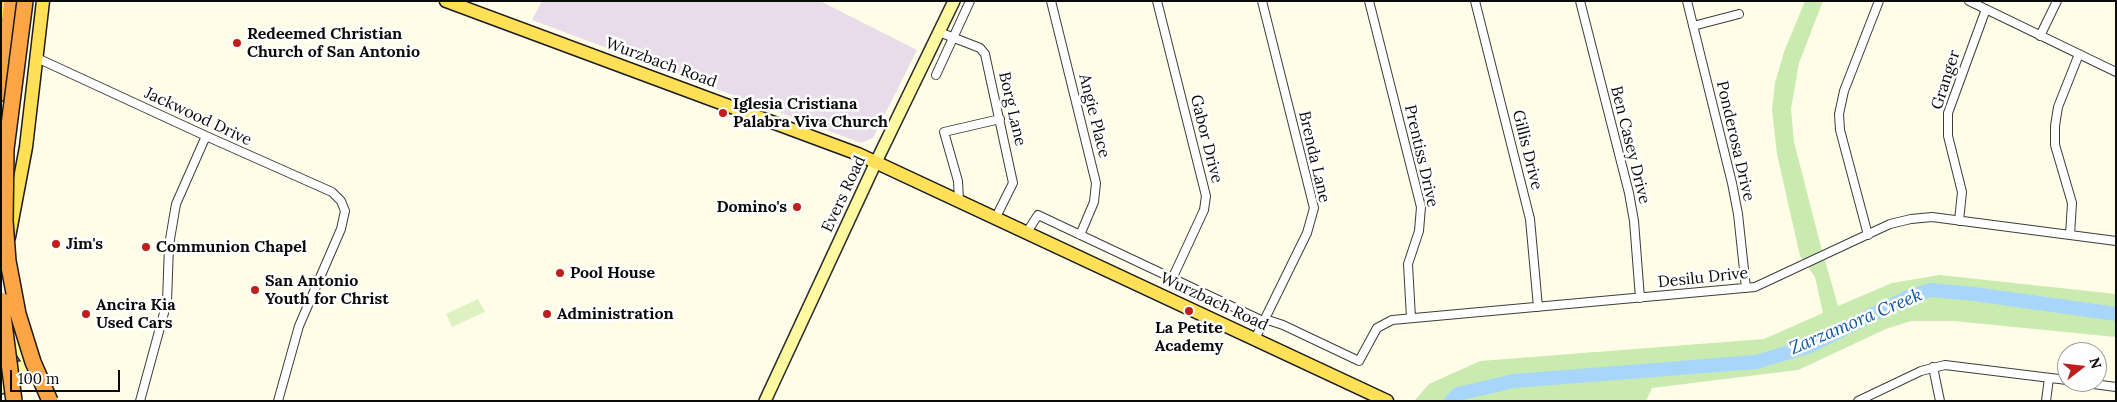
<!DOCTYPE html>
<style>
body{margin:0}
#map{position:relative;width:2117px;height:402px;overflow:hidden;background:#fffce7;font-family:Lora,serif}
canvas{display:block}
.frame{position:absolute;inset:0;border:2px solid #0a0a0a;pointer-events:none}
.north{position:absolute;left:2057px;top:342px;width:50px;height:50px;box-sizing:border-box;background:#fff;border:1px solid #9d9d9d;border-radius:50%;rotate:74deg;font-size:14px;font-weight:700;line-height:20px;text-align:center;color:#0a0a0a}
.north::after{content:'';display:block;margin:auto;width:18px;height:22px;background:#c11d1b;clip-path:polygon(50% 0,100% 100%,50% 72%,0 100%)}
.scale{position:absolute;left:10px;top:370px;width:110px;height:22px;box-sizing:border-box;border:2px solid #0a0a0a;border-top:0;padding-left:6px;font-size:15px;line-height:18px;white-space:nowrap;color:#0a0a0a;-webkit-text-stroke:4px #fff;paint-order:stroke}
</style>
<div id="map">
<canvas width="2117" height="402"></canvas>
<div class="frame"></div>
<div class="north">N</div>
<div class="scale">100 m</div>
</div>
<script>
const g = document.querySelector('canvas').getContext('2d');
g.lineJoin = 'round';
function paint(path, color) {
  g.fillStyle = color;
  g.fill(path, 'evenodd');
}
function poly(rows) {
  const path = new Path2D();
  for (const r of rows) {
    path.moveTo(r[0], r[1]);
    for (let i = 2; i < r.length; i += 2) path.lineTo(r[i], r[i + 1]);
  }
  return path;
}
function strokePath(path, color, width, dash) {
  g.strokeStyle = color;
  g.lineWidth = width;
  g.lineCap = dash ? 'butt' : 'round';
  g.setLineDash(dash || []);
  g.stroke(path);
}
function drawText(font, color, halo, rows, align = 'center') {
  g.font = font + ' Lora,serif';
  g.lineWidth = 5;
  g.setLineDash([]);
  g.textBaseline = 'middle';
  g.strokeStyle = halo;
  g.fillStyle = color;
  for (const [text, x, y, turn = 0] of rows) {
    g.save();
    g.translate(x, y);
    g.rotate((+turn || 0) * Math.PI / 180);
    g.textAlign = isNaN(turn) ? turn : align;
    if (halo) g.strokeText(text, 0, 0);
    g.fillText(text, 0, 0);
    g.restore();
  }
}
paint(poly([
 [542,1,820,1,917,50,873,138,861,143,532,20]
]), '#e9dcea');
paint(poly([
 [1805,1,1823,1,1799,63,1791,109,1794,142,1820,243,1838,306,1892,283,1940,275,2116,294,2116,337,1954,321,1911,321,1886,329,1798,370,1652,388,1646,401,1414,401,1429,384,1480,361,1764,339,1823,313,1815,277,1800,256,1777,154,1772,110,1775,83,1784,52]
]), '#caebaf');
paint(poly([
 [478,299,485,312,452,327,446,314]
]), '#def2c1');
strokePath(poly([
 [1451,401,1458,394,1514,381,1756,362,1810,346,1910,296,1931,290,1974,294,2116,314]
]), '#a8d6fa', 14);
const minor = poly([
 [1051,1,1096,183,1094,202,1080,235],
 [1157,1,1206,196,1204,210,1172,279],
 [1369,1,1421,207,1419,231,1408,264,1411,318],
 [1475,1,1530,219,1538,307],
 [1580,1,1629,193,1634,221,1640,298],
 [1687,1,1732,183,1738,214,1746,288],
 [1969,1,2116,72],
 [1693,26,1739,14],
 [939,32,980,48,985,54,1013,183,996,217],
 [2040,36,2057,1],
 [37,58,206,136,332,192,341,201,345,211,341,229,299,326,278,401],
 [936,75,970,1],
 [959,200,958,181,944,132,1000,119],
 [1959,221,1962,192,1948,136,1948,113,1986,9],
 [1027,232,1038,215,1261,320,1271,321,1283,325,1359,361,1377,328,1392,320,1755,287,1890,224,1911,219,1932,217,2116,241],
 [1868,235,1840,130,1839,114,1844,91,1879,1],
 [2070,235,2072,203,2055,145,2055,126,2058,107,2079,54],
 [1255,339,1307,233,1314,208,1262,1],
 [1933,367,1940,401],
 [2078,382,2116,387],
 [140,401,167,302,169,245,176,204,206,136],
 [1858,401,1921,371,1945,365,2067,380],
 [2046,401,2049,378]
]);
const secondary = poly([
 [5,328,31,366],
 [1,388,6,372,11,369,20,367,27,368,35,375],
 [765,401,876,162,954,1]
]);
const primary = poly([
 [446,1,858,154,1387,401],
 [1,13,3,1],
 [9,237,26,147,43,1]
]);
const motorway = poly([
 [1,93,12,1]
]);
strokePath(minor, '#3d3d3d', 10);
strokePath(secondary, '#2c2c2c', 14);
strokePath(primary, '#1b1b1b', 15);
strokePath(motorway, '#1b1b1b', 18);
strokePath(minor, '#fff', 8);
strokePath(secondary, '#fffaa2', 11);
strokePath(primary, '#ffe057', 12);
strokePath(motorway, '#fea545', 15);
const motorwayBridge = poly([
 [25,1,6,149,5,221,8,261,18,314,33,362,50,401],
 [1,300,14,401]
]);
strokePath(motorwayBridge, '#1b1b1b', 18, []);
strokePath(motorwayBridge, '#fea545', 15);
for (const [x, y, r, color] of [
 [237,43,5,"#c11d1b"],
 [723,113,5,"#c11d1b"],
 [797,207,5,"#c11d1b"],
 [56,244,5,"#c11d1b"],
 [146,247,5,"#c11d1b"],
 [560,273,5,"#c11d1b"],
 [255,290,5,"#c11d1b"],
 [1189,311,5,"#c11d1b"],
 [86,314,5,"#c11d1b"],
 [547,314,5,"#c11d1b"]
]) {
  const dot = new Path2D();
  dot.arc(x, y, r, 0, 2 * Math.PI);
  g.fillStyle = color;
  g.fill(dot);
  strokePath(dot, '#fff', 2);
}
drawText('bold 16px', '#0a0a0a', '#fff', [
 ["Redeemed Christian",247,34],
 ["Church of San Antonio",247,52],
 ["Iglesia Cristiana",733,104],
 ["Palabra Viva Church",733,122],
 ["Domino's",787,207,"right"],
 ["Jim's",66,244],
 ["Communion Chapel",156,247],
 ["Pool House",570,273],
 ["San Antonio",265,281],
 ["Youth for Christ",265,299],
 ["Ancira Kia",96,305],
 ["Used Cars",96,323],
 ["Administration",557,314],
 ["La Petite",1189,328,"center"],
 ["Academy",1189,346,"center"]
], 'left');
drawText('16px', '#0a0a0a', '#fff', [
 ["Wurzbach Road",661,63,20],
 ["Granger",1946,80,-72],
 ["Borg Lane",1012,109,77],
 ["Angie Place",1094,116,76],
 ["Jackwood Drive",198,117,25],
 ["Gabor Drive",1206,139,76],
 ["Ponderosa Drive",1735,141,77],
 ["Ben Casey Drive",1630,145,76],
 ["Gillis Drive",1527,150,76],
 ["Prentiss Drive",1421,156,77],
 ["Brenda Lane",1314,157,77],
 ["Evers Road",844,194,-65],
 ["Desilu Drive",1703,278,-6],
 ["Wurzbach Road",1214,302,25]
]);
drawText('italic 18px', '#0d58a1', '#fff', [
 ["Zarzamora Creek",1856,322,-23]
]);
</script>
